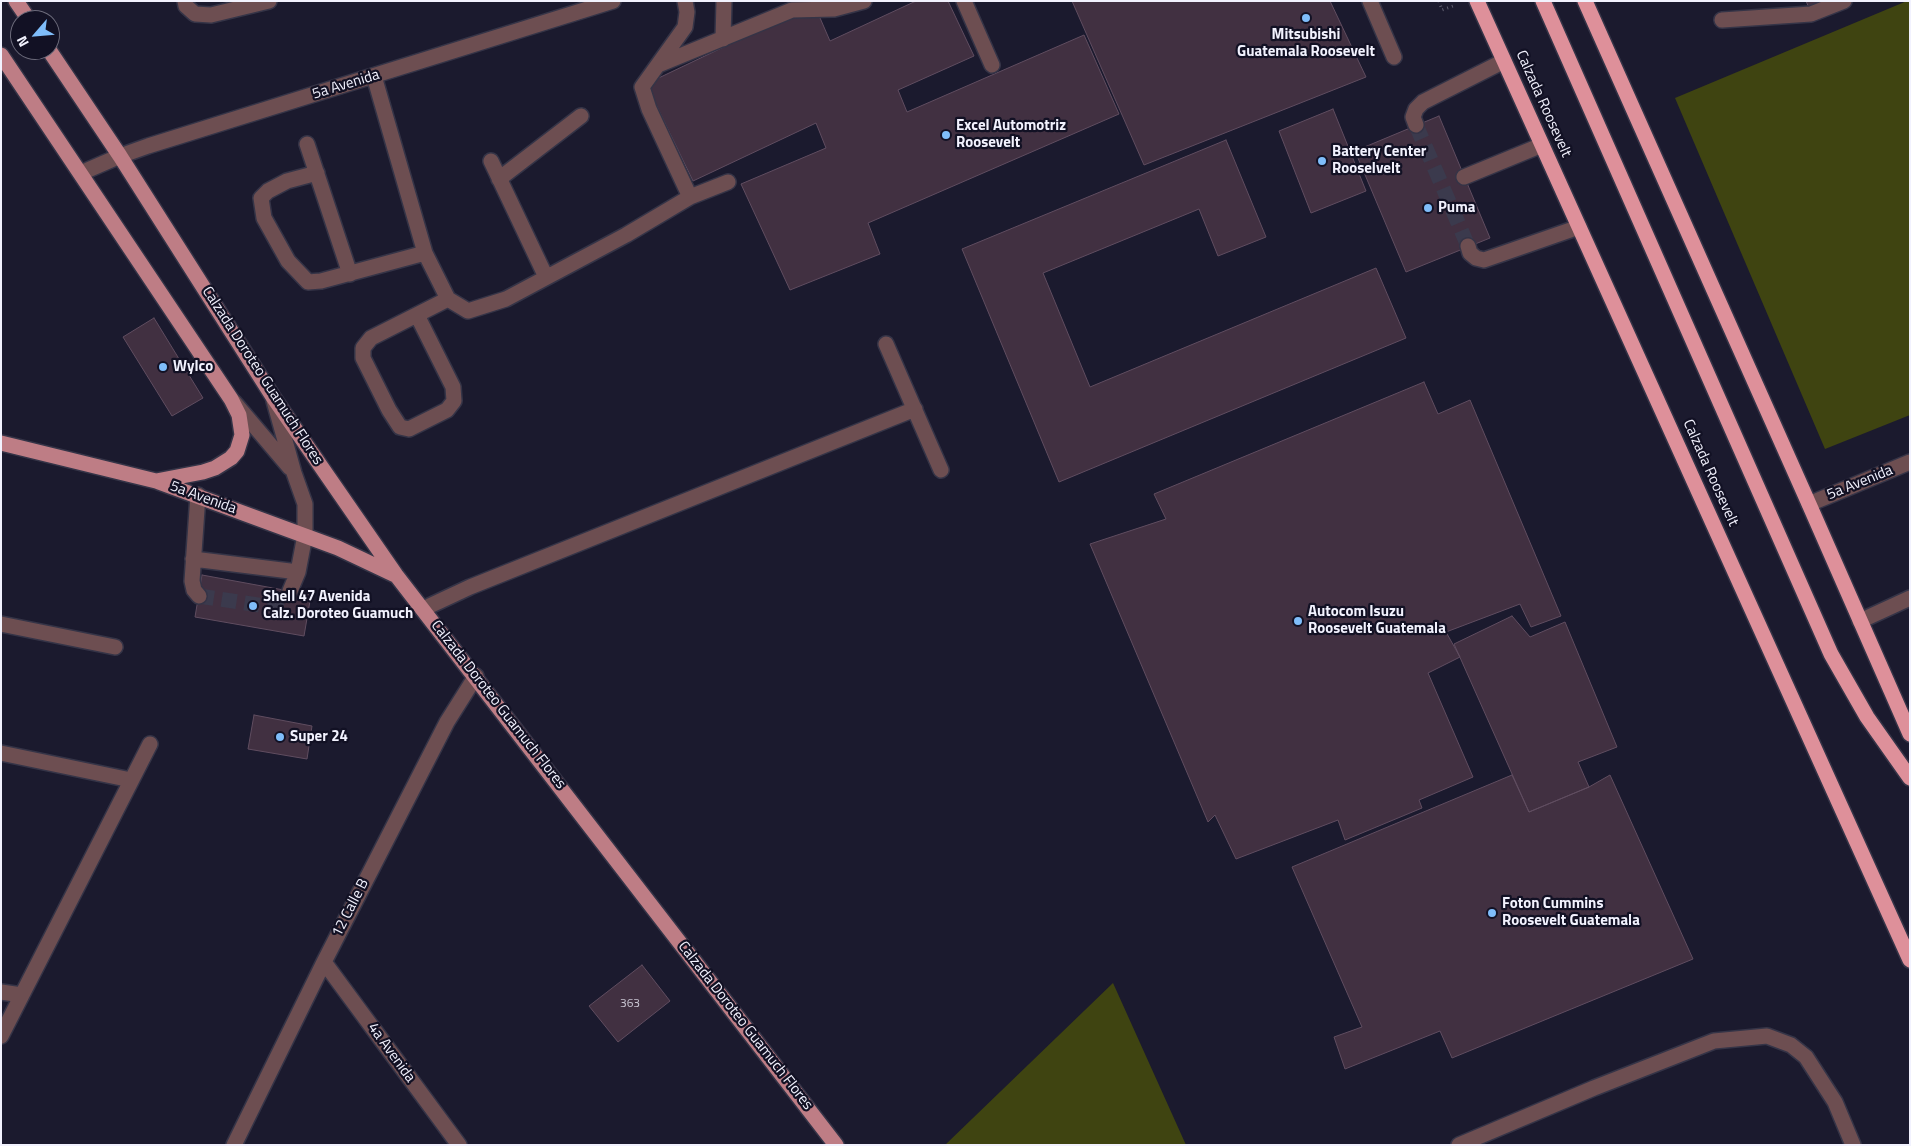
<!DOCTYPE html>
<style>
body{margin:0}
#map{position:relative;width:1911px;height:1146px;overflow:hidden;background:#1b1a2e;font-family:"Titillium Web",sans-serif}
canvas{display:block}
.frame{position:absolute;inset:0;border:2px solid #f2f2fe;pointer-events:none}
.north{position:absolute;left:10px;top:10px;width:50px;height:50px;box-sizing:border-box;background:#121124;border:1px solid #6c6b7b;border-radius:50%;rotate:243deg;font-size:14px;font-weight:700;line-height:20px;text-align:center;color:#f2f2fe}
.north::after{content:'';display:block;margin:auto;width:18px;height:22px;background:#7fbdfa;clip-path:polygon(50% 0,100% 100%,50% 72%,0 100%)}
</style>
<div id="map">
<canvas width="1911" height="1146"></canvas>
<div class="frame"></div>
<div class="north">N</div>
</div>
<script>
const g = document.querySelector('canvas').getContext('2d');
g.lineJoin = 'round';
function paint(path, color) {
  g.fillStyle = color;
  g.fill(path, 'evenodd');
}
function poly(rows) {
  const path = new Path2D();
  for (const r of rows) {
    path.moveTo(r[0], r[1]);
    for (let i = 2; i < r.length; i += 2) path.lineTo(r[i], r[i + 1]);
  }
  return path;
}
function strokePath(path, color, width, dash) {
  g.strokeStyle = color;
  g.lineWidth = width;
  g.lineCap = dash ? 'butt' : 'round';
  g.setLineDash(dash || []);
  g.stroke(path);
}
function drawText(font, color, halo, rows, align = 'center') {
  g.font = font + ' "Titillium Web",sans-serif';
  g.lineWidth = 4.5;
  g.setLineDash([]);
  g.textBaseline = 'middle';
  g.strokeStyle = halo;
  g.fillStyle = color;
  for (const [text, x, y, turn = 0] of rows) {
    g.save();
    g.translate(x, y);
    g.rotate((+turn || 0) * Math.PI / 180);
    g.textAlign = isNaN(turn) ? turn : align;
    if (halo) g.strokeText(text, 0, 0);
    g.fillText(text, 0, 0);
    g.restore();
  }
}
paint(poly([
 [1907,1,1910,1,1910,415,1825,449,1675,98],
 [1113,983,1186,1145,945,1145]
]), '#3f4411');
const building = poly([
 [916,1,948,1,974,56,898,90,907,112,1084,35,1119,114,868,223,880,254,790,290,741,184,826,148,816,123,693,181,646,84,814,4,830,41,916,1],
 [1072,1,1330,1,1366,77,1144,165,1072,1],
 [1806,1,1824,1,1809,8,1806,1],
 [1333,109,1366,191,1311,213,1279,131,1333,109],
 [1439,116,1490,238,1406,272,1355,151,1439,116],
 [1226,140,1266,237,1218,256,1199,209,1043,273,1090,387,1376,268,1406,338,1059,482,962,249,1226,140],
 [154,318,203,398,172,416,123,337,154,318],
 [1424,382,1438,414,1470,400,1561,616,1531,627,1520,604,1446,632,1460,657,1428,673,1473,777,1419,800,1422,808,1345,840,1338,820,1236,859,1215,815,1208,822,1090,544,1166,519,1154,494,1424,382],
 [202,575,311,595,304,636,195,617,202,575],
 [1512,616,1530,637,1565,622,1617,747,1578,762,1589,787,1529,812,1454,644,1512,616],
 [254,715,312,726,307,759,248,749,254,715],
 [1512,775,1529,812,1589,787,1610,775,1693,959,1452,1058,1440,1031,1345,1069,1334,1037,1362,1027,1292,867,1512,775],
 [642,965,670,1001,618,1042,589,1006,642,965]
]);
paint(building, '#413041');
strokePath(building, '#604d60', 1);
strokePath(poly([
 [1416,125,1468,246],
 [199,596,265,606,273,604,290,591]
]), '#3b3a4d', 15, [15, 8]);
const minor = poly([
 [185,1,186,6,195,14,211,15,269,1],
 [685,1,687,12,685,27,642,87,649,109,690,197],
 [964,1,992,65],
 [1370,1,1394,57],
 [1722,20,1811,14,1844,1],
 [723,39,724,1],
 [658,65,792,10,834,9,864,1],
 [374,76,425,253,448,299,468,311,506,299,626,235,690,197,728,182],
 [1416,125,1413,117,1416,109,1423,102,1504,61],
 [307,144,350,274],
 [491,161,546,277],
 [81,173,120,156,148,146,613,1],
 [317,173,287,181,268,191,261,198,264,218,288,261,308,282,321,281,425,253],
 [1464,177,1542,145],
 [499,179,581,116],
 [1468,246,1470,253,1476,258,1484,260,1579,227],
 [417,315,453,387,454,401,447,410,409,429,400,427,389,410,363,358,363,348,371,338,448,299],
 [886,344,941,470],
 [274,401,294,473,305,504,305,535,298,572],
 [234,402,290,468],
 [198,495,192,581,194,590,199,596],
 [1809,504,1910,462],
 [193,559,298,572,290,591],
 [423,609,470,587,915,409],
 [1860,621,1910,598],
 [1,624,115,647],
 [1,753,131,780],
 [324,962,459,1145],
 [1,992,22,995],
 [1,1036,150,744],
 [234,1145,324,962,447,722,476,676],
 [1459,1145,1594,1088,1714,1041,1767,1036,1791,1045,1806,1057,1835,1102,1853,1145]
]);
const major = poly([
 [16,1,29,20],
 [49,50,120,156,273,397,396,575,836,1145],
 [1,55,231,399,239,415,242,435,237,451,231,458,215,468,203,472,156,481],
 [1,443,156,481,338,548,395,575]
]);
const highway = poly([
 [1477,1,1910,960],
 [1543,1,1831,654,1867,717,1910,778],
 [1585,1,1809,504,1910,734]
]);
strokePath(minor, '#353447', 18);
strokePath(major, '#353447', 18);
strokePath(highway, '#353447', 18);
strokePath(poly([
 [1439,1,1442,10,1453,6]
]), '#5f5e6f', 3, [1, 4]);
strokePath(minor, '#6d4e51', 15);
strokePath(major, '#be7d85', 15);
strokePath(highway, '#de909a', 15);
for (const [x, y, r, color] of [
 [1306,18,5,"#7fbdfa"],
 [946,135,5,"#7fbdfa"],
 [1322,161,5,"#7fbdfa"],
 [1428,208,5,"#7fbdfa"],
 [163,367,5,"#7fbdfa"],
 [253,606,5,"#7fbdfa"],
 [1298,621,5,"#7fbdfa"],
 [280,737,5,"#7fbdfa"],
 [1492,913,5,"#7fbdfa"]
]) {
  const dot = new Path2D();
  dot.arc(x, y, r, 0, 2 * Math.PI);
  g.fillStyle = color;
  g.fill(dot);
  strokePath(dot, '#121124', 2);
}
drawText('12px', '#c6c2cf', null, [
 ["363",630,1004]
]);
drawText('bold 15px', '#f2f2fe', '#121124', [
 ["Mitsubishi",1306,35,"center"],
 ["Guatemala Roosevelt",1306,52,"center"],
 ["Excel Automotriz",956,126],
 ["Roosevelt",956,143],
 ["Battery Center",1332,152],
 ["Rooselvelt",1332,169],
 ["Puma",1438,208],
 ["Wylco",173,367],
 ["Shell 47 Avenida",263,597],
 ["Calz. Doroteo Guamuch",263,614],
 ["Autocom Isuzu",1308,612],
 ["Roosevelt Guatemala",1308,629],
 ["Super 24",290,737],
 ["Foton Cummins",1502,904],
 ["Roosevelt Guatemala",1502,921]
], 'left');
drawText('15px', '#f2f2fe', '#121124', [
 ["5a Avenida",346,85,-17],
 ["Calzada Roosevelt",1543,104,66],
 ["Calzada Doroteo Guamuch Flores",262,376,57],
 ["Calzada Roosevelt",1710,473,66],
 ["5a Avenida",1860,483,-22],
 ["5a Avenida",203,498,20],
 ["Calzada Doroteo Guamuch Flores",498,705,52],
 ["12 Calle B",351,908,-63],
 ["Calzada Doroteo Guamuch Flores",745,1026,52],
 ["4a Avenida",391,1053,54]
]);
</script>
